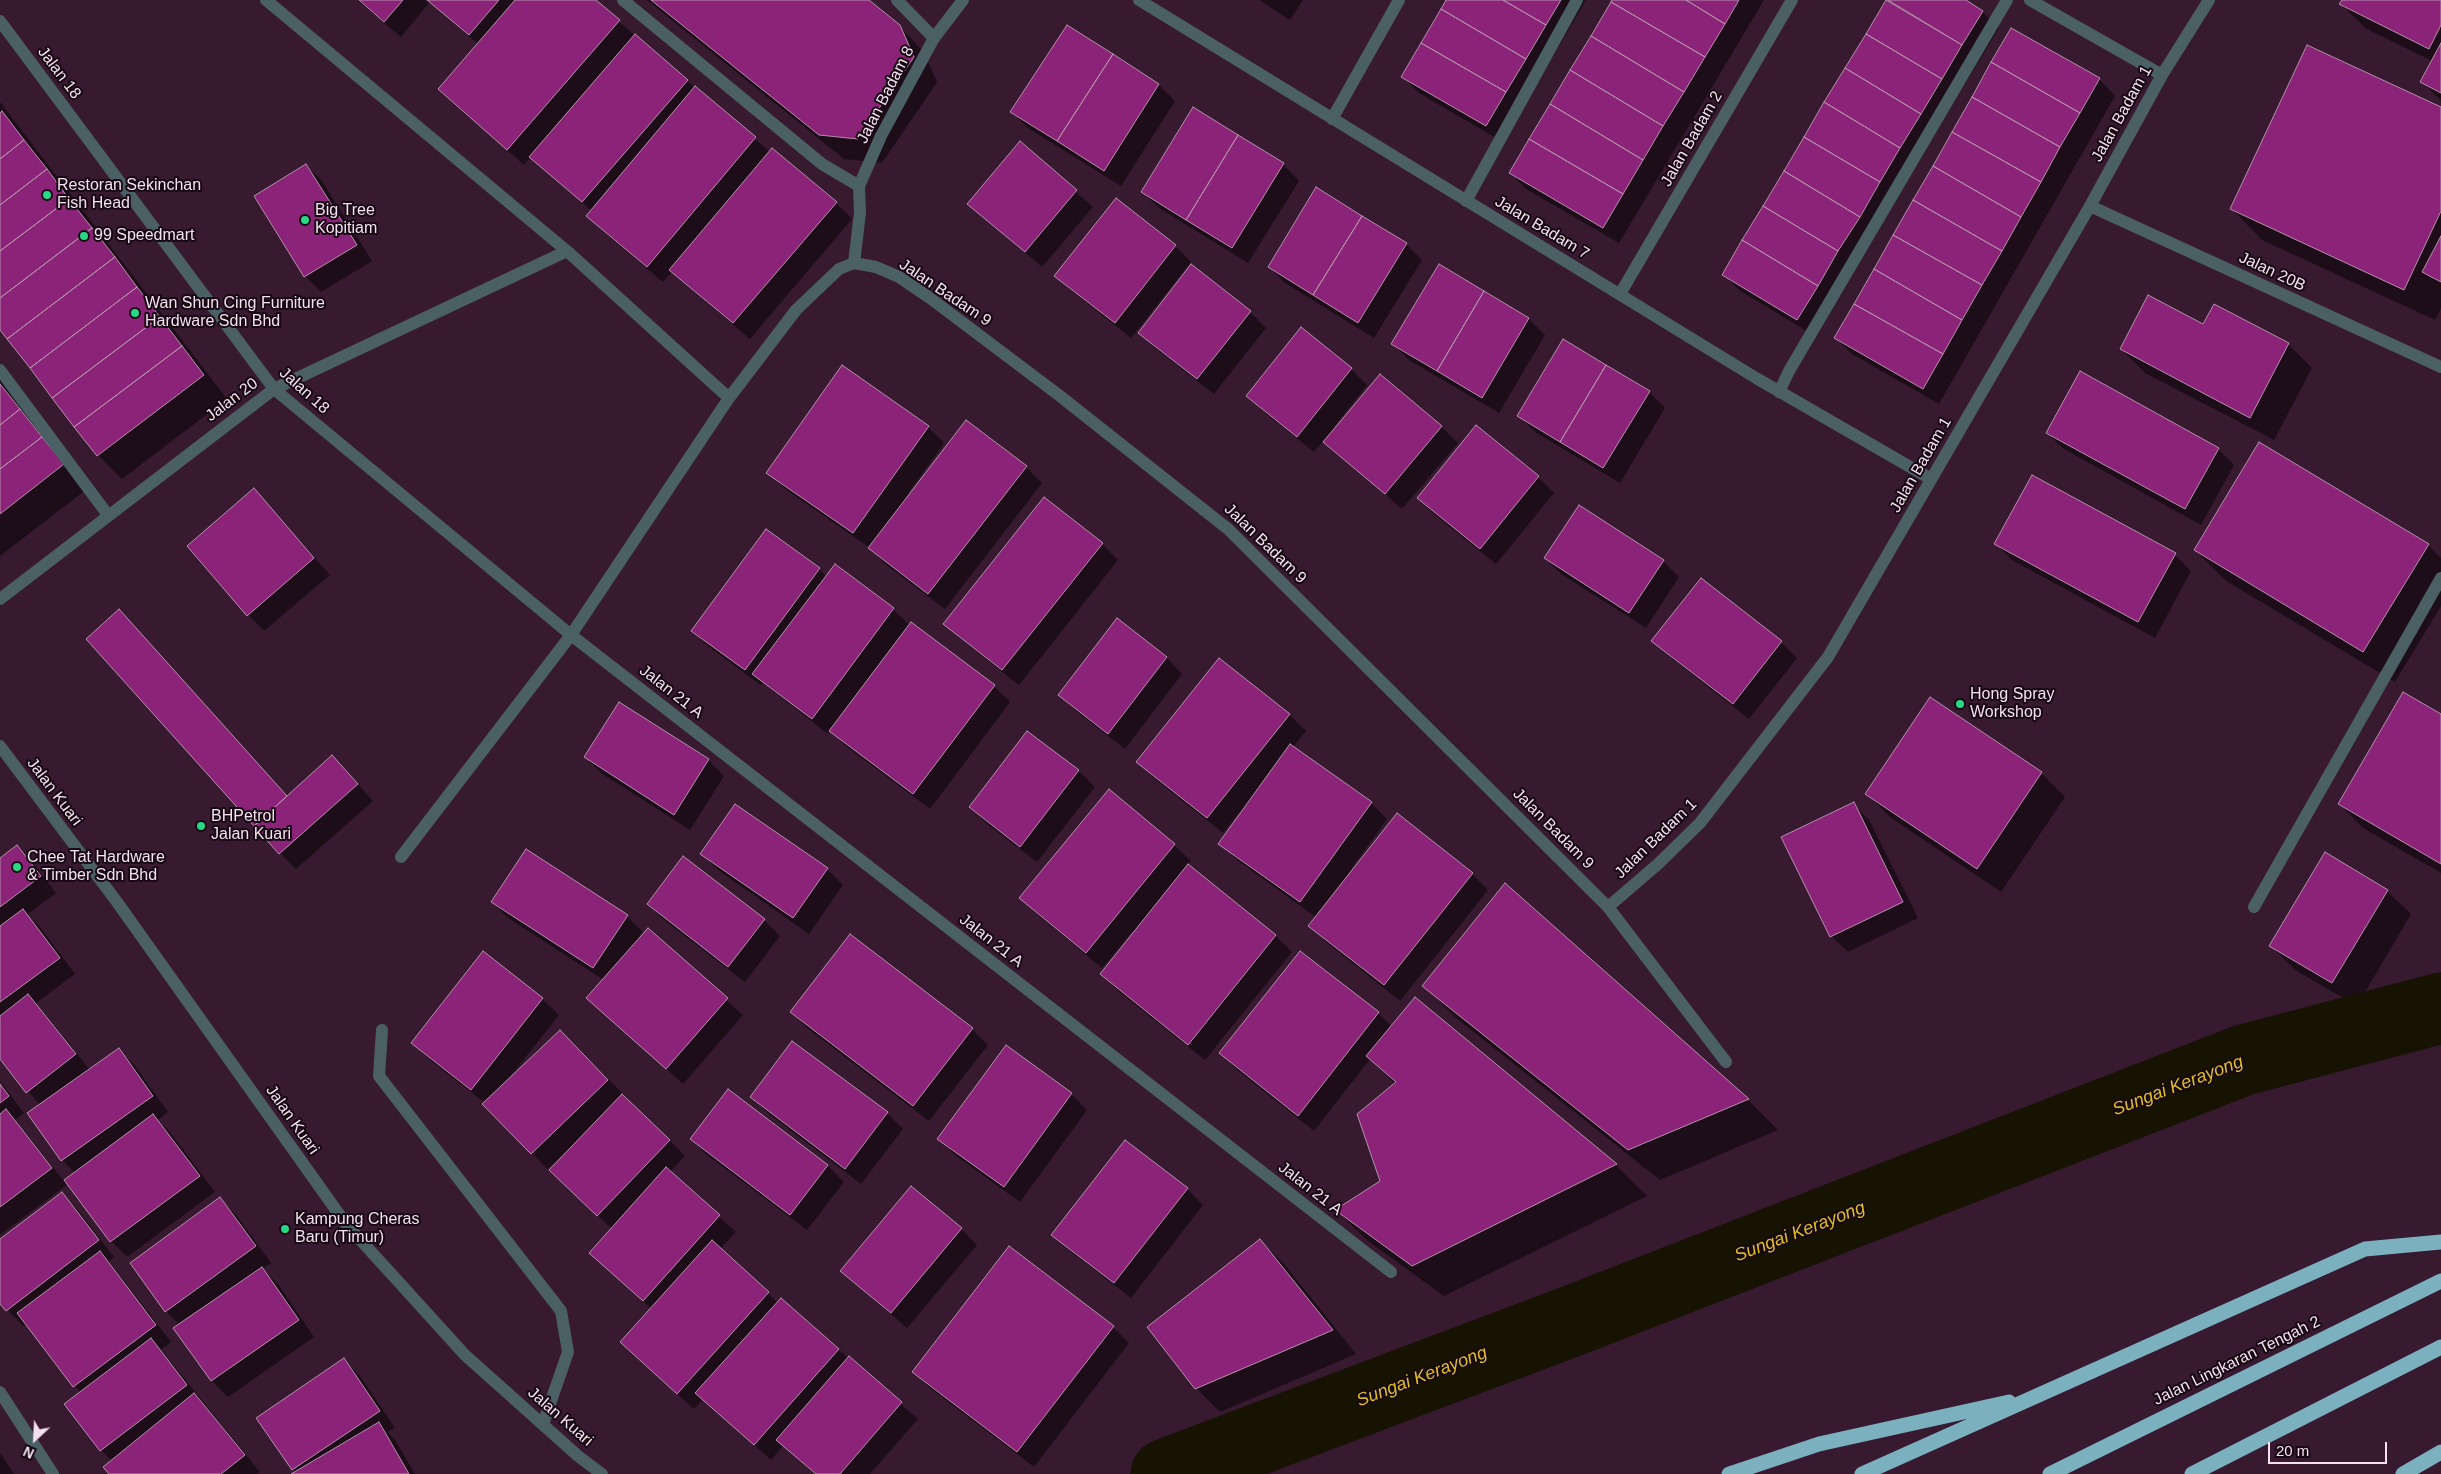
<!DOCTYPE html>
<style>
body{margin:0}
#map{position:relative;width:2441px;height:1474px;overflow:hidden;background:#371930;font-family:Arial,sans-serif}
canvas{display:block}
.north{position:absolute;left:10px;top:1414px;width:50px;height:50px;-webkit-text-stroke:4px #170913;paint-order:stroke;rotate:205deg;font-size:14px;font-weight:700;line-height:20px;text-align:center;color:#f4e0ee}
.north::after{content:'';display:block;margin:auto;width:18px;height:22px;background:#f4e0ee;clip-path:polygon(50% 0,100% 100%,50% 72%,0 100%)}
.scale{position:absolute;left:2268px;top:1442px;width:119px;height:22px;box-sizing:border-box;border:2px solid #f4e0ee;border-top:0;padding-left:6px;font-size:15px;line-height:18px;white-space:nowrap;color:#f4e0ee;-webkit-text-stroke:4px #170913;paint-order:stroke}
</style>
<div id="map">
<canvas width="2441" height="1474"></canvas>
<div class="north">N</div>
<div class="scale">20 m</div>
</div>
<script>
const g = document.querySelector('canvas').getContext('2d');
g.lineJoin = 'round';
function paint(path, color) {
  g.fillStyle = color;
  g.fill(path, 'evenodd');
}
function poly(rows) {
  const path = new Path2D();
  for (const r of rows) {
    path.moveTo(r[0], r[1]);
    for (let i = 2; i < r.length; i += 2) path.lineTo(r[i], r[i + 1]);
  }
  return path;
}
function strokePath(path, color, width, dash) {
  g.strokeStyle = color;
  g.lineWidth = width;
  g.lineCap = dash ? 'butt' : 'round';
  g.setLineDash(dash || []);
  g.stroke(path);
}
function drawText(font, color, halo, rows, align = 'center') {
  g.font = font + ' Arial,sans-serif';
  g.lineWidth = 4;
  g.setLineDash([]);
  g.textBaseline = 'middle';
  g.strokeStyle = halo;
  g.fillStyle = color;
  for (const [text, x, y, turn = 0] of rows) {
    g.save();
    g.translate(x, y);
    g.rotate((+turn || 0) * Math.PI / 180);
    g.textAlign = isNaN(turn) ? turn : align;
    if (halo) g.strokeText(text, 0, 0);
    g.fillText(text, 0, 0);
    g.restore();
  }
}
paint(poly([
 [357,0,594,0,695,88,770,152,836,203,852,219,750,339,672,272,663,282,604,232,588,216,592,211,531,157,524,165,439,89,478,44,430,2,401,37],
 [647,0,867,0,899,26,923,51,937,82,882,163,844,159],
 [1259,0,1303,0,1290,20],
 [1448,0,1586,0,1503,142,1419,93,1403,77],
 [1614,0,1764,0,1619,243,1526,189,1510,173],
 [1888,0,1963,0,1983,12,1999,28,1813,335,1739,290,1723,274],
 [2343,0,2441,0,2441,101,2422,81,2432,61,2365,28,2341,4],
 [1067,26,1159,85,1175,101,1121,186,1028,128,1012,112],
 [2099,79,2115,96,1939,404,1852,354,1836,338],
 [0,102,227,399,122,479,98,455,0,328],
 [2441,108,2441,308,2435,320,2262,240,2232,209],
 [1194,109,1283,164,1299,181,1248,263,1159,208,1142,192],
 [1020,143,1093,207,1042,267,969,204],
 [306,165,322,181,372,261,321,292,305,276,255,196],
 [1317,189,1406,244,1422,260,1374,338,1285,283,1269,267],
 [1116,199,1175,246,1191,262,1131,338,1072,291,1056,275],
 [1439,266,1529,319,1545,335,1499,413,1409,360,1393,344],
 [1250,312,1266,328,1214,394,1155,348,1139,332],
 [2204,326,2288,344,2312,368,2274,440,2145,373,2121,349],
 [1301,329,1351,369,1367,385,1334,427,1336,428,1442,427,1458,443,1402,509,1324,440,1314,452,1264,412,1248,396],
 [0,379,87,489,0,556],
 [1649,392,1665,408,1620,483,1535,432,1519,416],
 [928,427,944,443,909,492,911,494,1026,467,1042,483,945,609,885,564,870,548,784,488,768,472],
 [1476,427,1538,477,1554,493,1496,564,1434,514,1418,498],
 [2047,433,2218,449,2234,465,2201,525,2064,449],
 [2259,444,2428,545,2441,558,2441,606,2395,682,2226,581,2195,550],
 [2033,477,2175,555,2191,571,2155,638,2012,560,1996,544],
 [254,490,330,575,264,631,248,615],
 [1102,544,1118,560,1019,685,961,639,945,623],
 [1545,558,1663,561,1679,577,1646,628,1561,574],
 [819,569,827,577,893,609,910,626,911,624,994,686,1010,702,930,809,847,747,831,730,828,734,763,683,761,685,709,647,692,631],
 [1701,580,1781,642,1797,658,1749,719,1669,656,1653,640],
 [1166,657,1182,674,1125,749,1076,711,1060,695],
 [1220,660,1290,715,1306,731,1293,747,1371,803,1387,819,1344,879,1472,874,1488,890,1400,1001,1326,942,1310,926,1317,918,1236,859,1220,843,1242,814,1240,812,1223,833,1154,778,1138,762],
 [2441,715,2441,873,2363,828,2339,804],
 [1028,732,1079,771,1095,787,1037,862,986,823,970,807],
 [585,757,708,760,724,776,690,830,601,773],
 [348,773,373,801,296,869,280,853,287,797],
 [2041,773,2065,797,2001,892,1890,817,1866,793],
 [1109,791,1174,845,1191,861,1187,866,1276,936,1292,952,1205,1060,1117,990,1101,974,1135,932,1133,931,1102,968,1037,914,1021,898],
 [1853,804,1869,820,1918,918,1848,952,1831,936],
 [17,847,33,863,56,893,27,915,39,926,75,974,36,1003,90,1070,119,1050,135,1066,168,1112,158,1120,169,1131,215,1192,127,1257,111,1241,68,1184,0,1235,0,1081,24,1113,15,1120,64,1181,75,1173,62,1160,40,1105,0,1057,0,860],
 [702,854,827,869,843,885,809,934,718,870],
 [2387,891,2411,914,2357,1006,2295,970,2271,946],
 [492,902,627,916,643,932,638,939,648,930,743,1015,683,1084,588,998,604,980,508,918],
 [648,904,764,920,780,936,745,982,664,920],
 [1300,952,1378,1013,1392,1027,1416,998,1616,1165,1647,1196,1444,1296,1368,1241,1337,1211,1382,1181,1396,1085,1370,1059,1314,1131,1236,1069,1220,1053],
 [1424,986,1748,1100,1778,1130,1660,1180,1455,1017],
 [542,999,559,1015,510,1077,576,1047,685,1156,670,1172,736,1232,720,1249,778,1303,781,1299,918,1419,870,1474,815,1474,783,1446,771,1460,703,1399,694,1409,638,1358,652,1309,607,1269,612,1229,567,1186,566,1154,565,1153,547,1169,485,1103,429,1059,413,1043],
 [791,1012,972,1029,988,1045,929,1121,807,1028],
 [792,1043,887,1113,903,1129,861,1184,768,1113,751,1097],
 [1007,1046,1071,1094,1087,1110,1020,1202,955,1155,939,1139],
 [728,1090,828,1166,844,1182,807,1230,707,1155,691,1139],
 [1187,1189,1203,1205,1131,1298,1069,1250,1053,1234],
 [62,1194,78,1210,114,1257,109,1261,171,1342,161,1350,260,1472,257,1474,110,1474,112,1461,101,1450,81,1393,27,1323,23,1326,0,1302,0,1240],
 [220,1199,236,1215,271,1263,262,1269,278,1284,314,1337,228,1397,212,1381,180,1325,166,1311,131,1263],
 [961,1229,977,1245,907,1328,842,1271],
 [1260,1240,1284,1264,1356,1354,1220,1412,1196,1388],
 [1113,1327,1129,1343,1034,1467,930,1388,914,1372],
 [344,1360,360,1376,395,1428,387,1432,395,1440,415,1474,293,1474,296,1473,293,1470],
 [0,1453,14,1474,0,1474]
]), '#0007');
strokePath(poly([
 [1166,1474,1564,1324,2244,1060,2441,1008]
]), '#171302', 71);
const building = poly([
 [359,0,403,0,384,22,359,0],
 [427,0,499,0,469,35,427,0],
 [515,0,596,0,620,20,507,150,438,89,515,0],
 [651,0,869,0,900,25,914,57,858,139,819,135,651,0],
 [1446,0,1503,0,1546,25,1526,59,1441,9,1446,0],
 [1503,0,1561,0,1546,25,1503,0],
 [1612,0,1686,0,1725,24,1705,57,1611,2,1612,0],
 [1686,0,1739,0,1725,24,1686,0],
 [1886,0,1962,45,1942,79,1866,34,1886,0],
 [1888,0,1966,0,1983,11,1962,45,1888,0],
 [2342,0,2441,0,2441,25,2429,49,2339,4,2342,0],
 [1611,2,1705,57,1684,92,1591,36,1611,2],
 [1441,9,1526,59,1506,92,1421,43,1441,9],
 [1067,25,1113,54,1057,141,1010,112,1067,25],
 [2011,28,2100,78,2080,113,1991,62,2011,28],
 [635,34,688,80,582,202,529,157,635,34],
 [1866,34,1942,79,1921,114,1845,68,1866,34],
 [1591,36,1684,92,1663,126,1570,70,1591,36],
 [1421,43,1506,92,1486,126,1401,77,1421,43],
 [2441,43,2441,93,2420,82,2441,43],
 [2307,45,2441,107,2441,211,2404,290,2230,209,2307,45],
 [1113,54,1159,84,1104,171,1057,141,1113,54],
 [1991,62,2080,113,2060,147,1972,97,1991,62],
 [1845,68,1921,114,1900,148,1824,102,1845,68],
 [1570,70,1663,126,1643,160,1550,104,1570,70],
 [695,86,756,137,647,267,586,216,695,86],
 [1972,97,2060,147,2041,182,1952,132,1972,97],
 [1824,102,1900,148,1880,182,1804,137,1824,102],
 [1550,104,1643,160,1623,194,1529,139,1550,104],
 [1193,107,1238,135,1186,220,1141,192,1193,107],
 [2,111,24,140,0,159,0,113,2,111],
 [1952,132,2041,182,2021,217,1933,166,1952,132],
 [1238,135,1284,163,1232,248,1186,220,1238,135],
 [1804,137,1880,182,1860,217,1784,171,1804,137],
 [1529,139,1623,194,1603,228,1509,173,1529,139],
 [24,140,47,169,0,205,0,159,24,140],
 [1020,141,1077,190,1025,252,967,204,1020,141],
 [772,148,837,202,733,323,669,270,772,148],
 [306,164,357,245,304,277,254,196,306,164],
 [1933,166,2021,217,2002,251,1913,200,1933,166],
 [47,169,69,199,0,251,0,205,47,169],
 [1784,171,1860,217,1838,251,1763,206,1784,171],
 [1316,187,1362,216,1313,295,1268,267,1316,187],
 [1116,198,1176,245,1115,323,1054,276,1116,198],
 [69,199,92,228,0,298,0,251,69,199],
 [1913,200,2002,251,1982,285,1893,235,1913,200],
 [1763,206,1838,251,1818,286,1742,240,1763,206],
 [1362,216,1407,243,1358,323,1313,295,1362,216],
 [92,228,115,257,7,339,0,330,0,298,92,228],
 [1893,235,1982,285,1962,320,1874,269,1893,235],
 [2441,236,2441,282,2422,272,2441,236],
 [1742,240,1818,286,1797,320,1722,275,1742,240],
 [115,257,137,287,30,368,7,339,115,257],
 [1191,264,1251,311,1197,379,1138,333,1191,264],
 [1439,264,1484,291,1437,371,1391,344,1439,264],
 [1874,269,1962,320,1943,354,1854,304,1874,269],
 [137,287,160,317,52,398,30,368,137,287],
 [1484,291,1529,318,1482,398,1437,371,1484,291],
 [2148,295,2203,324,2214,304,2289,343,2250,418,2120,349,2148,295],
 [1854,304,1943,354,1923,389,1834,338,1854,304],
 [160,317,182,346,74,427,52,398,160,317],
 [1301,327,1352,368,1297,437,1246,396,1301,327],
 [1563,339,1606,365,1560,442,1517,416,1563,339],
 [182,346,204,375,97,456,74,427,182,346],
 [842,365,929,426,853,533,766,473,842,365],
 [1606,365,1650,391,1603,468,1560,442,1606,365],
 [2080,371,2219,448,2185,509,2046,433,2080,371],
 [1380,374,1442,426,1385,494,1323,442,1380,374],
 [0,384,20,409,0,425,0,384],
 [20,409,42,437,0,469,0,425,20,409],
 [966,420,1027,466,928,594,868,548,966,420],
 [1476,425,1539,476,1480,549,1417,498,1476,425],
 [42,437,64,464,0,514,0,469,42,437],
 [2259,442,2429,544,2363,652,2194,550,2259,442],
 [2032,475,2176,553,2138,622,1994,544,2032,475],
 [254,488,314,558,247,616,187,546,254,488],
 [1044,497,1103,543,1002,670,943,624,1044,497],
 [1579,505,1664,560,1629,613,1544,558,1579,505],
 [766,529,820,568,745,670,691,631,766,529],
 [835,564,894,608,812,719,752,674,835,564],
 [1701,578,1782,641,1733,704,1651,641,1701,578],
 [119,609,287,796,254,826,86,639,119,609],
 [1117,618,1167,657,1108,734,1058,695,1117,618],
 [911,622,995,685,913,794,829,731,911,622],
 [1219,658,1290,714,1207,818,1136,762,1219,658],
 [2403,692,2441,714,2441,864,2338,804,2403,692],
 [1930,697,2042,772,1977,869,1865,794,1930,697],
 [619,702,709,759,674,815,584,757,619,702],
 [1027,731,1079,770,1020,847,969,807,1027,731],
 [1290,744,1372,802,1300,902,1218,844,1290,744],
 [332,755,358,784,279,854,254,826,332,755],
 [1109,789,1175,844,1086,953,1019,898,1109,789],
 [1854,802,1903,902,1830,937,1781,837,1854,802],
 [735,804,828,868,793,918,700,854,735,804],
 [1397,813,1473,873,1384,985,1308,926,1397,813],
 [17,845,41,876,0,907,0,858,17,845],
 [526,849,628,915,593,968,491,902,526,849],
 [2325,852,2388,890,2332,983,2269,946,2325,852],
 [683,856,765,919,728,967,647,904,683,856],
 [1188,864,1276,935,1188,1045,1100,974,1188,864],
 [1505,883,1749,1099,1628,1150,1422,986,1505,883],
 [23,909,60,958,0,1002,0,926,23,909],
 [648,928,728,998,666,1069,586,998,648,928],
 [850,934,973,1028,913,1106,790,1012,850,934],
 [483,951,543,998,471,1090,411,1043,483,951],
 [1300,951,1379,1012,1298,1116,1219,1053,1300,951],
 [28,994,76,1054,26,1093,0,1059,0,1016,28,994],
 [1415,997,1617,1164,1412,1266,1335,1210,1380,1181,1357,1114,1396,1082,1366,1056,1415,997],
 [560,1030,608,1080,531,1154,482,1104,560,1030],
 [792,1041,888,1112,845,1169,750,1097,792,1041],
 [1006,1045,1072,1093,1004,1187,937,1139,1006,1045],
 [119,1048,153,1096,61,1161,27,1113,119,1048],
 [0,1084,9,1096,0,1103,0,1084],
 [728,1089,828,1165,790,1215,690,1139,728,1089],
 [622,1094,670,1140,597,1216,549,1170,622,1094],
 [6,1109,52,1168,0,1207,0,1114,6,1109],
 [153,1114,200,1176,110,1242,64,1180,153,1114],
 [1125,1140,1188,1188,1114,1283,1051,1235,1125,1140],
 [666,1167,720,1215,643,1301,589,1253,666,1167],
 [911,1186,962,1228,891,1313,840,1271,911,1186],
 [62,1192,99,1240,6,1311,0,1304,0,1239,62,1192],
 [220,1197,256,1246,165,1312,130,1263,220,1197],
 [1260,1239,1333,1330,1195,1389,1147,1327,1260,1239],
 [712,1240,769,1292,677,1394,620,1342,712,1240],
 [1009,1246,1114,1326,1017,1452,912,1372,1009,1246],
 [100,1251,156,1325,73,1387,17,1313,100,1251],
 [262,1267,299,1320,211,1381,173,1328,262,1267],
 [781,1298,839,1349,754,1445,695,1393,781,1298],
 [151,1338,187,1385,100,1451,64,1404,151,1338],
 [849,1356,902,1402,840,1474,816,1474,776,1440,849,1356],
 [344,1358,380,1411,292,1470,256,1418,344,1358],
 [194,1393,245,1455,221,1474,109,1474,103,1467,194,1393],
 [379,1422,409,1474,291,1474,379,1422]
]);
paint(building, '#8b2378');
strokePath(building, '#b690ab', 1);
strokePath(poly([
 [266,0,567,251,729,398],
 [623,0,822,164,859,186],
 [897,0,934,38],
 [1139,0,1756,378,1931,479],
 [2030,0,2162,75],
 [0,21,274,389,571,635,1391,1272],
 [1332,119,1399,0],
 [1466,201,1577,0],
 [2090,206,2441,367],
 [854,263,876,267,899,277,930,298,1060,396,1228,529,1608,907,1726,1062],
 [1620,294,1792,0],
 [0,370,108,515],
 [1779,392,1789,371,2007,0],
 [0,599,274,389,567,251],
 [0,746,117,902,346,1224,465,1355,578,1456,602,1474],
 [401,857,571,635,729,398,796,310,839,269,854,263,860,213,859,186,881,136,934,38,963,0],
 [1608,907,1658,864,1700,823,1828,657,2090,206,2162,75,2209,0],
 [2254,907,2441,578],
 [382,1030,379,1076,561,1311,568,1352,543,1424],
 [0,1392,53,1474]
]), '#4b6065', 12);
strokePath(poly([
 [1729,1474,1819,1444,2009,1402],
 [1862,1474,2365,1249,2441,1242],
 [2050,1474,2441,1281],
 [2192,1474,2441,1347],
 [2403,1474,2441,1452]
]), '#7bb0be', 15);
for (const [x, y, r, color] of [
 [47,195,5,"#27d885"],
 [305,220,5,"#27d885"],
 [84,236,5,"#27d885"],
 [135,313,5,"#27d885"],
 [1960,704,5,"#27d885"],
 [201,826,5,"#27d885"],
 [17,867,5,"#27d885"],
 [285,1229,5,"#27d885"]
]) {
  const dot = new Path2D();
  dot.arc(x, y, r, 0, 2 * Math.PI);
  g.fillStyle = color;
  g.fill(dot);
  strokePath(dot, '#170913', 2);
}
drawText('16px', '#f4e0ee', '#170913', [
 ["Jalan 18",59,73,53],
 ["Jalan Badam 8",886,95,-63],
 ["Jalan Badam 1",2122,114,-61],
 ["Jalan Badam 2",1692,139,-60],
 ["Jalan Badam 7",1542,228,31],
 ["Jalan 20B",2272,272,25],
 ["Jalan Badam 9",945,293,34],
 ["Jalan 18",304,391,42],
 ["Jalan 20",232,400,-37],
 ["Jalan Badam 1",1921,465,-60],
 ["Jalan Badam 9",1265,544,44],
 ["Jalan 21 A",671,692,38],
 ["Jalan Kuari",54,792,53],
 ["Jalan Badam 9",1553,829,45],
 ["Jalan Badam 1",1656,839,-44],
 ["Jalan 21 A",991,941,38],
 ["Jalan Kuari",292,1120,55],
 ["Jalan 21 A",1310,1189,38],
 ["Jalan Lingkaran Tengah 2",2237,1361,-26],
 ["Jalan Kuari",560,1417,41]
]);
drawText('16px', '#f4e0ee', '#170913', [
 ["Restoran Sekinchan",57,186],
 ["Fish Head",57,204],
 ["Big Tree",315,211],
 ["Kopitiam",315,229],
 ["99 Speedmart",94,236],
 ["Wan Shun Cing Furniture",145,304],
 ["Hardware Sdn Bhd",145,322],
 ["Hong Spray",1970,695],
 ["Workshop",1970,713],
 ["BHPetrol",211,817],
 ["Jalan Kuari",211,835],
 ["Chee Tat Hardware",27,858],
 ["& Timber Sdn Bhd",27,876],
 ["Kampung Cheras",295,1220],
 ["Baru (Timur)",295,1238]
], 'left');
drawText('italic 18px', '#debe24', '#170913', [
 ["Sungai Kerayong",2178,1086,-21],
 ["Sungai Kerayong",1800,1232,-21],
 ["Sungai Kerayong",1422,1377,-21]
]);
</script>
